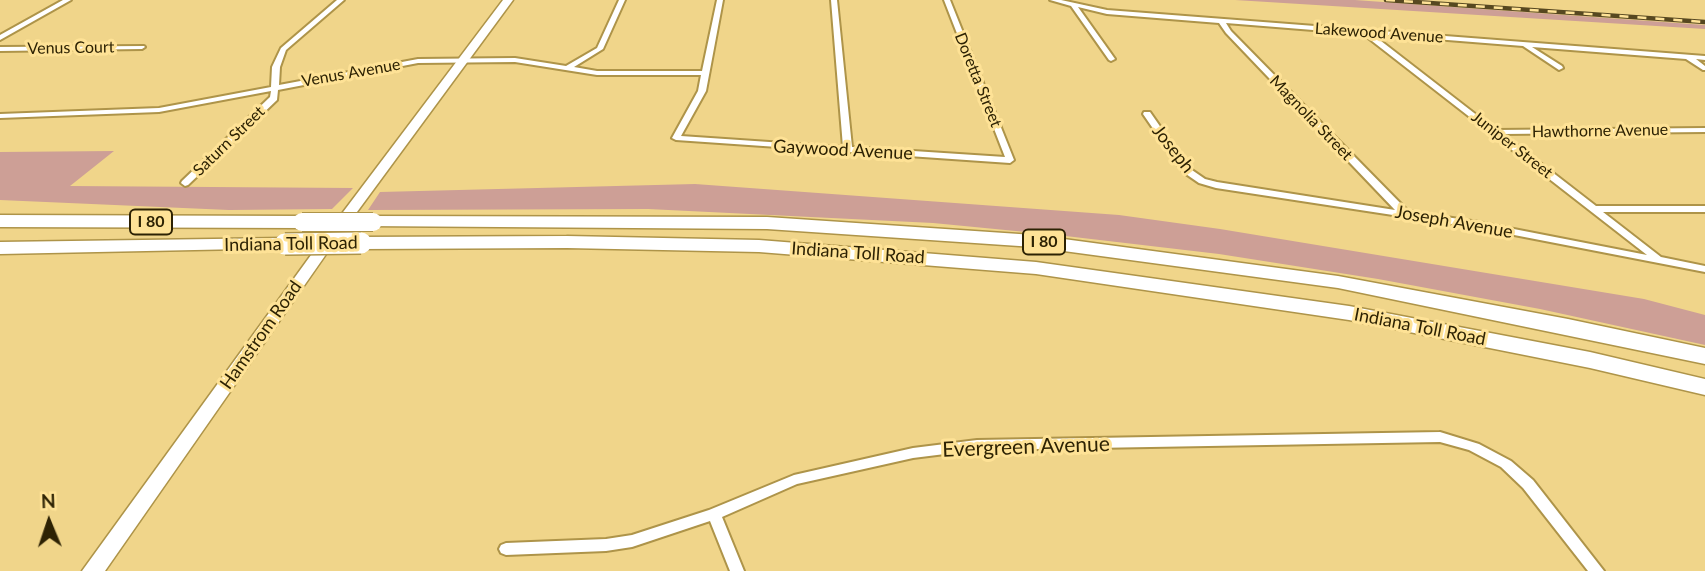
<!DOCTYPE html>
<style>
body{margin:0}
#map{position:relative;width:1705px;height:571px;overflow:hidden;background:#f0d58a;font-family:Lato,sans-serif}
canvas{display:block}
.north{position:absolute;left:14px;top:487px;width:70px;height:70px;-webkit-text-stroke:5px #fee296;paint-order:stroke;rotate:358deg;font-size:19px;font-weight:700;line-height:28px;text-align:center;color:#2d2203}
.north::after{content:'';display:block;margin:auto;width:24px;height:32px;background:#2d2203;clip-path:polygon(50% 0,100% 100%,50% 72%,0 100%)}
</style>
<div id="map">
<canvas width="1705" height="571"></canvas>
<div class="north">N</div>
</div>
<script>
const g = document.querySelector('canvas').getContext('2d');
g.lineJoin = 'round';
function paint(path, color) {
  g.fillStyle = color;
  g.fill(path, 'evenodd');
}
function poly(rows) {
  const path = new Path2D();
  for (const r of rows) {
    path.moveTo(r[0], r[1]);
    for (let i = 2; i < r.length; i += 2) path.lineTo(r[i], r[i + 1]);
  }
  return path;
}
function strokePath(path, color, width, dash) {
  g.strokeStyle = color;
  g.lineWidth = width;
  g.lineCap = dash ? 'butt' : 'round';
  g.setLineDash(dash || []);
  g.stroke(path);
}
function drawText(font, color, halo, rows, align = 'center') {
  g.font = font + ' Lato,sans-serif';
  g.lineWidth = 6;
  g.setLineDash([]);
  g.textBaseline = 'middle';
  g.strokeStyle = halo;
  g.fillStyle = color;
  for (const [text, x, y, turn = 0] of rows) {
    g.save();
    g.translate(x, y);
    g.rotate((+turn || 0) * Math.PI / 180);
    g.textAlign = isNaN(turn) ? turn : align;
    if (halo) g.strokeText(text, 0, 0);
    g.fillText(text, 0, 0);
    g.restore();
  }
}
paint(poly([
 [1235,0,1355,0,1705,25,1705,29],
 [114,151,70,186,353,188,332,209,229,210,0,200,0,152],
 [695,184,1119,215,1220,229,1644,299,1705,315,1705,345,1540,309,1378,279,1219,254,1057,235,933,223,648,209,368,210,380,192]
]), '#cd9f96');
const street = poly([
 [63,0,71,0,0,40,0,35,63,0],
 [337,0,344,0,286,50,280,67,279,85,418,59,515,58,566,66,597,48,619,0,625,0,603,49,574,67,597,71,702,71,717,0,723,0,706,91,681,136,843,147,831,0,837,0,852,147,1005,157,944,0,950,0,1014,160,1010,163,676,140,672,138,698,91,701,75,597,75,515,62,418,63,278,90,277,100,188,185,185,186,181,183,182,181,270,97,271,91,159,112,0,118,0,114,159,108,271,87,272,67,281,48,337,0],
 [1050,0,1061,0,1107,10,1705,56,1705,60,1696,59,1705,66,1705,70,1703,70,1686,59,1532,47,1562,66,1563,68,1559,70,1523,46,1372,34,1496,130,1705,128,1705,132,1503,134,1596,206,1705,206,1705,212,1603,212,1661,257,1705,266,1705,272,1478,228,1216,188,1199,183,1183,172,1143,114,1144,112,1150,112,1189,168,1205,179,1217,182,1395,210,1226,33,1219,23,1107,14,1078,7,1115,59,1111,61,1109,60,1071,6,1050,0],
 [1226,23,1363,34,1647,255,1478,222,1408,211,1231,31,1226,23],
 [144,46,145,47,142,49,0,51,0,47,144,46],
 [1440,432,1479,444,1511,461,1533,480,1604,571,1588,571,1523,488,1501,467,1469,450,1440,442,977,450,913,458,797,484,722,517,744,571,730,571,710,521,632,547,606,551,506,555,501,553,499,549,501,545,506,543,606,539,632,535,709,510,794,475,913,448,977,440,1440,432]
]);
const secondary = poly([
 [503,0,513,0,329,250,105,571,82,571,319,244,503,0]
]);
const highway = poly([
 [0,215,302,216,312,222,302,228,0,227,0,215],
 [373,216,767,217,1034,235,1338,276,1568,319,1705,348,1705,364,1338,288,1034,247,767,229,366,226,363,222,373,216],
 [567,236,759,240,1036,262,1349,306,1590,352,1705,379,1705,395,1590,368,1349,320,1036,274,759,252,567,248,361,249,351,243,361,237,567,236],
 [285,238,295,244,292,248,0,254,0,242,285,238]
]);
strokePath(street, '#ae9449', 4);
strokePath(secondary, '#ae9449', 3);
strokePath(highway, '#ae9449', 3);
paint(street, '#fff');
paint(secondary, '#fff');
paint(highway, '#fff');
const rail = poly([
 [1386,0,1705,22]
]);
strokePath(rail, '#574820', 4.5);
strokePath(rail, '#fee296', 2.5, [9]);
const highwayBridgeFar1 = poly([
 [302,222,373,222]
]);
const highwayBridge = poly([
 [285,244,361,243]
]);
strokePath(highwayBridgeFar1, '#ae9449', 20, []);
strokePath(highwayBridge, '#ae9449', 24, []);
strokePath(highwayBridgeFar1, '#fff', 18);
strokePath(highwayBridge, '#fff', 21);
drawText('16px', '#2d2203', '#fee296', [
 ["Lakewood Avenue",1379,33,4],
 ["Venus Court",71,48,-1],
 ["Venus Avenue",351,73,-10],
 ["Doretta Street",978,80,68],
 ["Magnolia Street",1311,118,46],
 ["Hawthorne Avenue",1600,131,-1],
 ["Saturn Street",229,141,-44],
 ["Juniper Street",1512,145,38]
]);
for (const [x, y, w] of [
 [151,222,42],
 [1044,242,42]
]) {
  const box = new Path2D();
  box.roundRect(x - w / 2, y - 12.5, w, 25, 5);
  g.fillStyle = '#fee296';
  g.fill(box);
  strokePath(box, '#2d2203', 2);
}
drawText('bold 16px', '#2d2203', null, [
 ["I 80",151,222],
 ["I 80",1044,242]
]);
drawText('18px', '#2d2203', '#fee296', [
 ["Joseph",1173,149,52],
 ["Gaywood Avenue",843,150,3],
 ["Joseph Avenue",1454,222,10],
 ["Indiana Toll Road",291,244,-1],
 ["Indiana Toll Road",858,253,4],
 ["Indiana Toll Road",1420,327,11],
 ["Hamstrom Road",261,335,-55]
]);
drawText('21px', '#2d2203', '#fee296', [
 ["Evergreen Avenue",1026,447,-2]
]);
</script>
